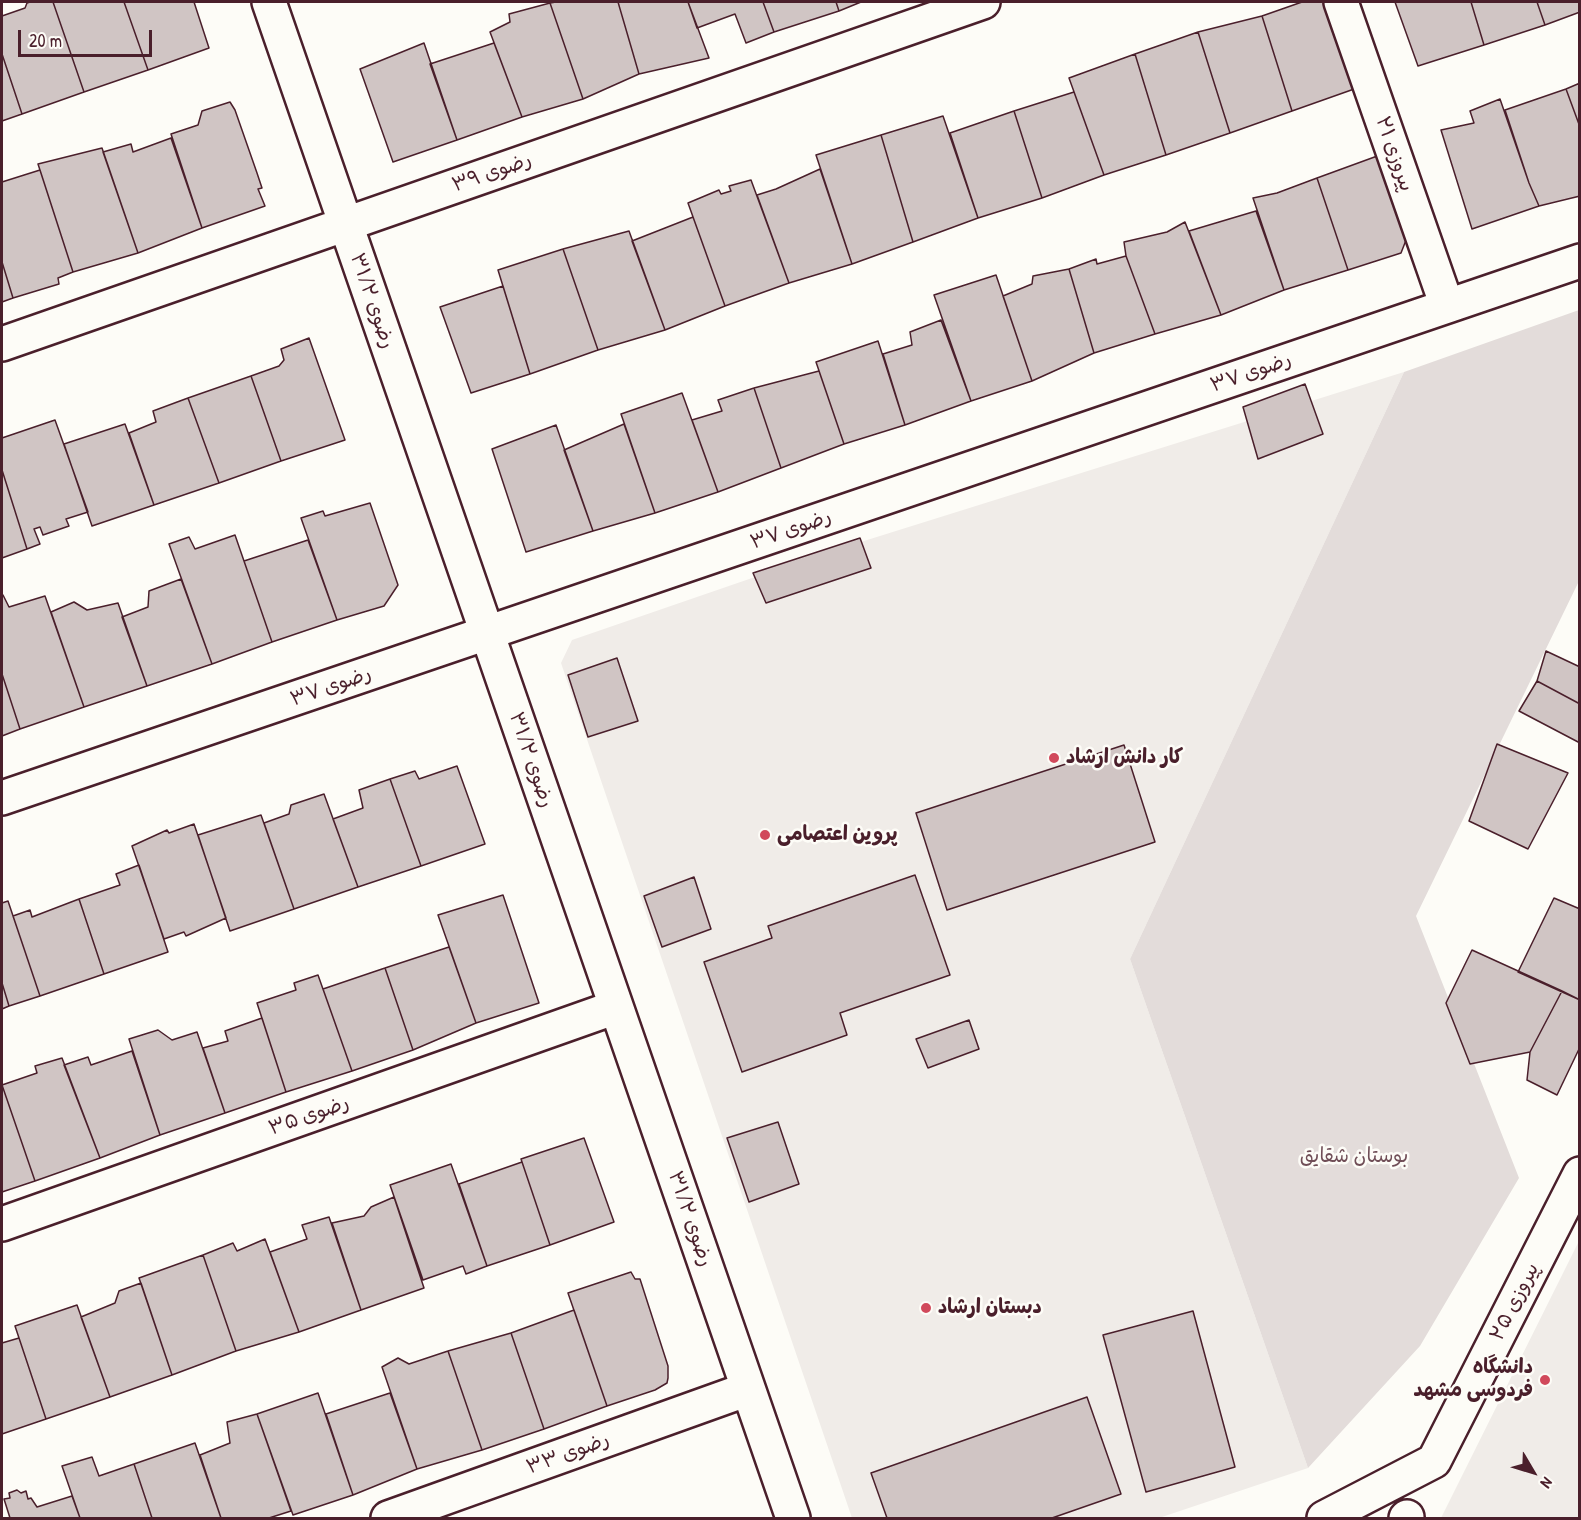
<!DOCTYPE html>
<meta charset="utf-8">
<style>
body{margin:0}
#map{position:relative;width:1581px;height:1520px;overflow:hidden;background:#fdfcf7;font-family:"Patrick Hand",sans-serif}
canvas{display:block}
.frame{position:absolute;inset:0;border:3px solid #4a1f2b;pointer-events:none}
.north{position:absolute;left:1503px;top:1442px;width:60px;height:60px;-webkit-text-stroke:4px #fdfcf7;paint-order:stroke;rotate:128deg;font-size:16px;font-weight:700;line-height:24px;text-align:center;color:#4a1f2b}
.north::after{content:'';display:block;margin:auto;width:21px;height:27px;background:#4a1f2b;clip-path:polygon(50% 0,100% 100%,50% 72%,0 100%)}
.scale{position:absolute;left:18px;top:30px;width:134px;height:27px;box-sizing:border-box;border:3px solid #4a1f2b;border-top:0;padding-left:8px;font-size:18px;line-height:21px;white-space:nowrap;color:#4a1f2b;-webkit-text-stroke:4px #fdfcf7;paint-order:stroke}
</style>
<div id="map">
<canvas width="1581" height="1520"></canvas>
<div class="frame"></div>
<div class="north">N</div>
<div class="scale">20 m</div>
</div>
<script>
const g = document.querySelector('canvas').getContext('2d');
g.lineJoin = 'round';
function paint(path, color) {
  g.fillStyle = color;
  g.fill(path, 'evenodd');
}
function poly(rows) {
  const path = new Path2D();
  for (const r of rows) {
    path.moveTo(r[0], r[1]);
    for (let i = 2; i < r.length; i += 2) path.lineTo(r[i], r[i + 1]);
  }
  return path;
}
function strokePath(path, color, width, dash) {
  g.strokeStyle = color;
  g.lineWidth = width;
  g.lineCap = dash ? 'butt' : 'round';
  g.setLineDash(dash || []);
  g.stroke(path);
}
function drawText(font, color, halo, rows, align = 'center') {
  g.font = font + ' "Patrick Hand","Playpen Sans Arabic",sans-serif';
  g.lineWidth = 5;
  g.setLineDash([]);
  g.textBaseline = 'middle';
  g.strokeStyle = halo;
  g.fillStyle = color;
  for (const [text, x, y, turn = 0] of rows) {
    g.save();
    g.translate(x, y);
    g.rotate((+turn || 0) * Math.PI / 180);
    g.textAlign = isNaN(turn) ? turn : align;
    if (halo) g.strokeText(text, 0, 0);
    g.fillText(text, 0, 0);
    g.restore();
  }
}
paint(poly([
 [1404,372,1130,959,1308,1468,1159,1518,852,1518,561,663,572,640,816,556],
 [1579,1241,1579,1518,1441,1518]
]), '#f0ece8');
paint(poly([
 [1579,310,1579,581,1416,916,1519,1178,1420,1346,1308,1468,1130,959,1404,372]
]), '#e3dcda');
const building = poly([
 [30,2,53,2,84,92,22,114,2,54,2,16,25,8,27,3,30,2],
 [53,2,124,2,148,70,84,92,53,2],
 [124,2,194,2,209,48,148,70,124,2],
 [556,2,618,2,639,74,583,99,550,3,556,2],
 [618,2,688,2,709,58,639,74,618,2],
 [688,2,763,2,774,32,746,43,735,14,697,28,688,2],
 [763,2,836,2,839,11,774,32,763,2],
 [836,2,861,2,839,11,836,2],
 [1302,2,1328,2,1357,88,1292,111,1262,16,1302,2],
 [1395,2,1471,2,1484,45,1418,66,1395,2],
 [1471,2,1537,2,1545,25,1484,45,1471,2],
 [1537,2,1580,2,1580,12,1545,25,1537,2],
 [550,3,583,99,522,117,490,32,510,22,509,14,550,3],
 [1262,16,1292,111,1230,133,1198,32,1262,16],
 [1198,32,1230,133,1166,155,1135,54,1198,32],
 [424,43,457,140,393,162,360,69,424,43],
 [494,43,522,117,457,140,430,64,494,43],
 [2,54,22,114,2,121,2,54],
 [1135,54,1166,155,1104,175,1069,78,1135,54],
 [1580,83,1580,127,1566,89,1580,83],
 [1566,89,1580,127,1580,196,1539,206,1529,183,1505,110,1566,89],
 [1074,92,1104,175,1042,198,1014,111,1074,92],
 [1500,99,1529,183,1539,206,1472,229,1441,130,1474,123,1470,111,1500,99],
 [230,102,235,110,257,173,262,188,258,189,265,206,202,228,171,134,198,125,202,111,230,102],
 [1014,111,1042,198,978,218,950,133,1014,111],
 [943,116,978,218,913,242,881,135,943,116],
 [881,135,913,242,852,264,816,155,881,135],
 [171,138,202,228,138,253,103,152,131,144,133,152,171,138],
 [102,148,138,253,73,272,38,164,102,148],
 [1380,155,1408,235,1401,253,1348,270,1317,178,1380,155],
 [820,169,852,264,789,283,757,195,776,189,820,169],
 [40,170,73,272,58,278,59,284,13,298,2,262,2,182,40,170],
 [1317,178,1348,270,1284,290,1253,198,1277,193,1317,178],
 [751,180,789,283,725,306,688,203,719,190,721,194,731,191,729,186,751,180],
 [1256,211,1284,290,1221,315,1189,231,1256,211],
 [693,217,725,306,665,330,632,241,693,217],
 [1185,222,1221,315,1155,334,1126,256,1124,242,1167,232,1185,222],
 [629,231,665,330,598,350,563,249,629,231],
 [563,249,598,350,530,374,498,270,563,249],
 [1126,256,1155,334,1094,353,1069,269,1096,259,1097,264,1126,256],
 [2,262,13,298,2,302,2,262],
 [1069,269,1094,353,1032,381,1003,296,1032,284,1033,276,1069,269],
 [996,275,1032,381,971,401,934,295,996,275],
 [503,286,530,374,471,393,440,307,503,286],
 [941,320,971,401,905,425,883,354,912,345,910,332,941,320],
 [309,338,345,440,281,461,251,376,279,366,284,360,281,349,309,338],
 [878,341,905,425,844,444,816,362,878,341],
 [819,371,844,444,781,468,754,388,819,371],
 [251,376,281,461,219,483,188,398,251,376],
 [1305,384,1323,434,1258,459,1243,407,1305,384],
 [754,388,781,468,718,492,692,420,722,411,718,400,754,388],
 [682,393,718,492,655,513,621,414,682,393],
 [188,398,219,483,154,505,129,433,156,422,153,411,188,398],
 [55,420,88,512,66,519,69,526,43,535,40,527,34,529,40,544,27,549,2,470,2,438,55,420],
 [125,424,154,505,92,526,64,444,125,424],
 [624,424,655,513,593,531,564,450,624,424],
 [556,425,593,531,526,552,492,449,556,425],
 [2,470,27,549,2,558,2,470],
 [370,503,398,585,384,606,337,620,301,518,323,511,325,516,370,503],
 [235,535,272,642,212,664,169,544,189,537,195,549,235,535],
 [860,538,871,568,766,603,753,573,860,538],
 [308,540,337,620,272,642,244,561,308,540],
 [181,579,212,664,147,686,122,617,148,607,149,591,181,579],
 [3,595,9,607,45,596,84,707,20,729,2,674,2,596,3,595],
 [74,602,87,610,118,603,147,686,84,707,51,612,74,602],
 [1546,651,1580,667,1580,704,1537,681,1546,651],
 [617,658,638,721,588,737,568,675,617,658],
 [2,674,20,729,2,736,2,674],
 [1537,681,1580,704,1580,743,1519,711,1537,681],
 [1497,744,1568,773,1528,849,1469,821,1497,744],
 [1124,745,1155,842,947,910,916,813,1124,745],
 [457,766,485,844,421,866,390,779,415,771,419,779,457,766],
 [390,779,421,866,358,887,333,819,363,808,359,790,390,779],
 [324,794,358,887,294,909,264,823,289,814,291,805,324,794],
 [261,815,294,909,230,931,198,835,261,815],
 [194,824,226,918,186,936,184,932,164,939,132,846,167,830,169,833,194,824],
 [139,865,168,952,104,974,79,899,120,885,116,874,139,865],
 [915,875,950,975,840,1013,847,1035,742,1072,704,962,772,938,768,926,915,875],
 [694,877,711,929,662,947,644,896,694,877],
 [503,895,539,1003,476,1023,438,915,503,895],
 [1554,898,1580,909,1580,1000,1518,972,1554,898],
 [79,899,104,974,40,996,13,916,30,910,32,917,79,899],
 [8,901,40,996,9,1006,2,983,2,903,8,901],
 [449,947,476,1023,413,1050,385,968,449,947],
 [1472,950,1562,991,1530,1052,1470,1064,1446,1003,1472,950],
 [385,968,413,1050,352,1071,323,989,385,968],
 [318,975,352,1071,286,1092,257,1003,296,990,294,983,318,975],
 [2,983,9,1006,2,1009,2,983],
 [1562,991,1580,1000,1580,1047,1557,1095,1527,1080,1530,1052,1562,991],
 [262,1018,286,1092,225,1113,203,1048,228,1041,225,1031,262,1018],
 [969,1020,979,1049,928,1068,916,1039,969,1020],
 [158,1030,172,1040,197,1032,225,1113,160,1135,129,1039,158,1030],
 [132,1051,160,1135,100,1158,64,1065,88,1057,91,1065,132,1051],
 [62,1058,100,1158,35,1181,2,1085,37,1073,35,1066,62,1058],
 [2,1085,35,1181,2,1192,2,1085],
 [778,1122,799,1184,749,1202,727,1138,778,1122],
 [584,1138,614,1222,550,1245,521,1159,584,1138],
 [522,1162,550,1245,487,1266,459,1184,522,1162],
 [451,1164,487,1266,466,1274,463,1266,423,1280,390,1185,451,1164],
 [394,1197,424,1288,361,1310,332,1223,364,1216,371,1207,394,1197],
 [329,1217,361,1310,299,1332,270,1252,307,1239,302,1225,329,1217],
 [265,1239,299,1332,236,1351,203,1255,233,1243,237,1251,265,1239],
 [203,1255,236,1351,172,1375,139,1278,203,1255],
 [631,1272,635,1279,640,1279,668,1366,668,1378,667,1383,655,1390,607,1406,568,1293,631,1272],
 [141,1283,172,1375,110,1397,81,1317,115,1303,119,1291,141,1283],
 [77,1305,110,1397,46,1419,15,1326,77,1305],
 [574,1310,607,1406,544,1429,511,1333,574,1310],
 [1193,1311,1235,1467,1146,1492,1103,1335,1193,1311],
 [511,1333,544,1429,482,1450,448,1351,511,1333],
 [19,1338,46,1419,2,1434,2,1343,19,1338],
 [448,1351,482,1450,417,1469,382,1367,398,1358,409,1364,448,1351],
 [318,1393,353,1495,293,1515,257,1414,318,1393],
 [390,1393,417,1469,353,1495,326,1414,390,1393],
 [1087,1397,1121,1494,1052,1518,887,1518,871,1473,1087,1397],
 [257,1414,291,1511,269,1518,221,1518,200,1455,230,1443,227,1422,257,1414],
 [195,1443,221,1518,152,1518,134,1464,195,1443],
 [92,1457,99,1476,134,1464,152,1518,80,1518,62,1466,92,1457],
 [17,1490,21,1493,26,1491,28,1499,31,1498,37,1507,72,1496,80,1518,10,1518,4,1499,10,1498,9,1493,17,1490]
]);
paint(building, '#d0c5c4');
strokePath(building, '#4a1f2b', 1.5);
const minor = poly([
 [269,2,793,1518],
 [1341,2,1447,306],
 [2,344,983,2],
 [2,798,1580,261],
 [2,1224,616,1007],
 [388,1518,748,1389],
 [1324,1518,1434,1461,1580,1174],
 [1406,1518,1407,1517]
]);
strokePath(minor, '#4a1f2b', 38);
strokePath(minor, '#fdfcf7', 33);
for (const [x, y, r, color] of [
 [1054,758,6,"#d1495b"],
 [765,835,6,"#d1495b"],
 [926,1308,6,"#d1495b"],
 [1545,1380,6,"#d1495b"]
]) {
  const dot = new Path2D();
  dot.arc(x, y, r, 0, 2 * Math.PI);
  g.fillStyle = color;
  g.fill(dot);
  strokePath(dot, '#fdfcf7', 2);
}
drawText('20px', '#4a1f2b', '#fdfcf7', [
 ["پیروزی ۲۱",1394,154,71],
 ["رضوی ۳۹",492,173,-19],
 ["رضوی ۳۱/۲",372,301,71],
 ["رضوی ۳۷",1251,373,-19],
 ["رضوی ۳۷",791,530,-19],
 ["رضوی ۳۷",331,687,-19],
 ["رضوی ۳۱/۲",531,760,71],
 ["رضوی ۳۵",309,1116,-19],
 ["رضوی ۳۱/۲",690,1219,71],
 ["پیروزی ۲۵",1515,1302,-63],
 ["رضوی ۳۳",568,1454,-20]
]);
drawText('bold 20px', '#4a1f2b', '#fdfcf7', [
 ["کار دانش ارشاد",1066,758],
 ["پروین اعتصامی",777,835],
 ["دبستان ارشاد",938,1308],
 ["دانشگاه",1533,1368,"right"],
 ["فردوسی مشهد",1533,1391,"right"]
], 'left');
drawText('20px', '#704e57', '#fdfcf7', [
 ["بوستان شقایق",1354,1157]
]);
</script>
